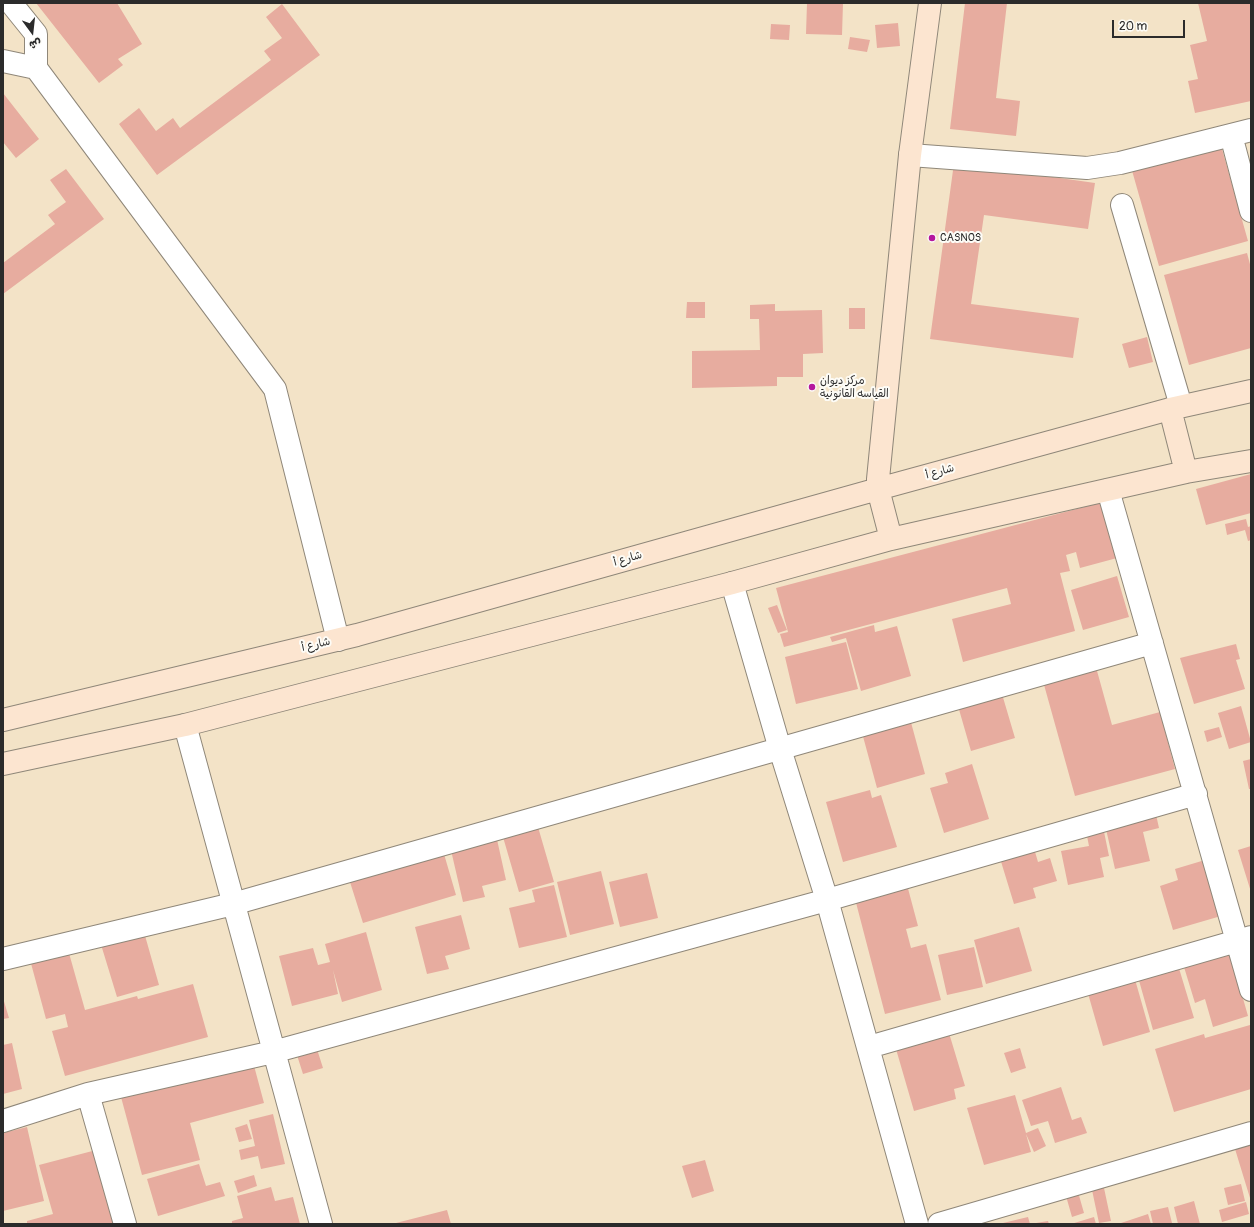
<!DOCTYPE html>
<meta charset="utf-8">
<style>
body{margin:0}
#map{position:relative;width:1254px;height:1227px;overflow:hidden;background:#f3e3c7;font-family:Pangolin,"Playpen Sans Arabic",sans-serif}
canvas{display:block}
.frame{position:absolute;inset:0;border:4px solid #2b2b2b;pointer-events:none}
.north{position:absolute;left:12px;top:12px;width:40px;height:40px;-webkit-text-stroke:3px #fdfcf7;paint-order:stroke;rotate:165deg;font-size:11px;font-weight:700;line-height:16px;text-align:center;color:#2b2b2b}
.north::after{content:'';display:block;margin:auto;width:14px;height:18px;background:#2b2b2b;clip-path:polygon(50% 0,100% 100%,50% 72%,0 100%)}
.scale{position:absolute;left:1112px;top:20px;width:73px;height:18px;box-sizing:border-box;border:2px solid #2b2b2b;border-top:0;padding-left:5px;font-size:12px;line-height:14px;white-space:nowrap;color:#2b2b2b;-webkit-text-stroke:3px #fdfcf7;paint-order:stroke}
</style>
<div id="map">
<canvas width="1254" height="1227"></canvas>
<div class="frame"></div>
<div class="north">ش</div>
<div class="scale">20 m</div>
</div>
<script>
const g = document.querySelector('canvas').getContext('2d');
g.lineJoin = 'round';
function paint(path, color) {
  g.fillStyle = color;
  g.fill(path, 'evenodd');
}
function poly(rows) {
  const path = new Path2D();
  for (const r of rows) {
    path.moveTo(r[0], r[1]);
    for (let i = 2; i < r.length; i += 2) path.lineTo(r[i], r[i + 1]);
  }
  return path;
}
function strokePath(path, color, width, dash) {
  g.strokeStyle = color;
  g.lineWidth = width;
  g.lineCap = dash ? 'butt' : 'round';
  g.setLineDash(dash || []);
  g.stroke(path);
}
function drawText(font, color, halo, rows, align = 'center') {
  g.font = font + ' Pangolin,"Playpen Sans Arabic",sans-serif';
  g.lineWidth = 4;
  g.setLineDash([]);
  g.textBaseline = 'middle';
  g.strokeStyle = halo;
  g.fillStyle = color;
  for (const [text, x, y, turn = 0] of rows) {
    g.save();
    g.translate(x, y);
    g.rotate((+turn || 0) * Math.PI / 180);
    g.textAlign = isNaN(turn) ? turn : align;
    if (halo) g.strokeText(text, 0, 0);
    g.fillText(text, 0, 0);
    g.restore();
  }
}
paint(poly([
 [36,3,117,3,142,44,118,59,123,65,99,83],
 [807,3,843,3,842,35,806,34],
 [965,3,1007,3,996,98,1020,101,1016,136,950,129],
 [1198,3,1251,3,1251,101,1195,113,1188,81,1198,79,1190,45,1207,41],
 [282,4,320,55,157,175,119,124,139,108,156,131,173,118,180,128,271,60,264,51,282,38,266,17],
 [898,23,900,46,877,48,875,25],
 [771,24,790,25,789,40,770,39],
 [850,37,870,40,867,52,848,49],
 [3,93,39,139,16,158,3,142],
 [1220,142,1248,241,1159,266,1131,167],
 [954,163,1095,183,1088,229,984,215,971,304,1079,318,1073,358,930,339],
 [66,169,104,219,3,294,3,263,55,224,48,215,66,202,50,180],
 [1247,253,1251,268,1251,348,1189,365,1164,275],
 [687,302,705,302,705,318,686,318],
 [775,304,775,311,822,310,823,353,803,354,803,377,777,377,777,386,692,388,692,351,760,350,759,319,750,319,750,305],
 [849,308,865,308,865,329,849,329],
 [1147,337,1153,362,1129,368,1122,344],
 [1251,474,1251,513,1206,525,1196,489],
 [1103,502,1117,558,1080,568,1076,552,1066,555,1070,571,1060,573,1075,631,963,662,952,619,1011,604,1007,588,784,647,780,634,788,632,776,588],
 [1246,519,1248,527,1251,526,1251,540,1248,541,1245,530,1227,535,1225,524],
 [1117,576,1129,617,1083,630,1071,590],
 [777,605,787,630,778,633,768,608],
 [874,625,875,632,897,626,911,676,861,691,846,638,832,642,830,637],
 [846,642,858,689,796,704,785,657],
 [1236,644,1240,659,1236,660,1245,689,1194,704,1180,658],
 [1094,660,1112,725,1160,712,1175,769,1075,796,1041,674],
 [1002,694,1015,738,971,751,958,706],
 [1241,706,1251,742,1229,749,1218,713],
 [909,715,925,774,877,788,861,729],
 [1219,727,1222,737,1207,742,1204,731],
 [1251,759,1251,789,1249,789,1243,761],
 [972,764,989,819,944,833,930,788,948,783,945,773],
 [870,790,872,798,881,795,897,847,843,862,826,802],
 [1155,810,1159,828,1143,832,1150,861,1115,869,1106,829,1139,822,1138,813],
 [538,827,554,882,519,892,503,837],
 [1103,827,1109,856,1100,858,1104,877,1068,885,1061,851,1089,846,1086,831],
 [496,835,506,880,482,886,485,897,463,902,450,846],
 [1033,845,1038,862,1050,858,1057,881,1033,888,1036,898,1014,904,999,855],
 [1251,846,1251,892,1238,850],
 [444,854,456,895,363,923,350,882],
 [1205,860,1221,916,1173,930,1160,886,1178,880,1175,869],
 [601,871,614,924,570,935,557,882],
 [647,873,658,918,620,927,609,882],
 [906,881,918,926,906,929,911,948,926,944,941,1000,885,1014,854,895],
 [554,885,567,937,519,948,509,908,535,902,532,890],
 [461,915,470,949,445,956,449,969,427,974,415,927],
 [142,925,159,985,117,997,99,938],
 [1019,927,1032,971,986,984,974,940],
 [366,932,382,990,342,1002,333,970,338,994,292,1006,279,956,313,948,318,965,330,962,325,944],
 [67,946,85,1010,137,996,138,999,193,984,208,1037,65,1076,52,1031,68,1027,65,1014,46,1019,29,956],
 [974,947,983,987,947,995,938,955],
 [1230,953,1248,1016,1213,1027,1205,999,1195,1003,1184,967],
 [1178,965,1194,1018,1153,1030,1138,977],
 [1134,976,1150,1032,1103,1046,1087,990],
 [3,998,9,1018,3,1019],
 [1250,1025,1251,1089,1174,1112,1155,1049,1204,1034,1205,1038],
 [949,1033,965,1086,954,1089,956,1099,914,1111,896,1049],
 [12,1043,22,1089,3,1094,3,1045],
 [316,1046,323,1068,303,1074,296,1052],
 [1020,1048,1026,1068,1011,1073,1004,1053],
 [253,1062,264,1103,190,1123,200,1160,142,1175,121,1097],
 [1061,1087,1072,1120,1081,1117,1087,1133,1055,1143,1048,1121,1031,1126,1022,1100],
 [1015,1095,1026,1133,1038,1128,1046,1146,1034,1152,1026,1134,1031,1152,984,1165,967,1108],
 [273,1114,285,1164,261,1169,258,1156,241,1160,239,1150,255,1146,249,1120],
 [247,1124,252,1139,239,1142,235,1128],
 [27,1127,44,1201,3,1211,3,1133],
 [1251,1144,1251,1197,1250,1198,1235,1149],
 [100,1149,119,1224,27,1224,27,1221,53,1214,39,1165],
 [705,1160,714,1191,692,1198,682,1166],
 [199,1164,206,1186,220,1182,225,1196,158,1216,147,1179],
 [254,1175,257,1186,238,1193,234,1181],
 [1241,1184,1245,1201,1228,1205,1224,1188],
 [271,1187,275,1201,293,1197,300,1224,232,1224,232,1221,243,1218,237,1196],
 [1104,1188,1111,1221,1099,1223,1092,1190],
 [1078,1192,1084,1213,1072,1217,1066,1196],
 [1194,1201,1200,1224,1178,1224,1174,1207],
 [1246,1202,1249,1214,1222,1222,1219,1210],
 [1168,1207,1172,1223,1153,1224,1150,1211],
 [447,1210,451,1224,397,1224,396,1223],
 [1148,1214,1151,1224,1118,1224],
 [1028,1217,1030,1224,1003,1224,1003,1223],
 [1094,1217,1096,1224,1071,1224],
 [1048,1221,1049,1224,1036,1224,1036,1223]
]), '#e7ac9f');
const street = poly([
 [11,3,36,34,36,68,275,389,338,640],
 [3,61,36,68],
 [1231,135,1251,211],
 [910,155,1087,168,1120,163,1251,130],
 [1122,205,1181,406],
 [1108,490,1251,990],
 [732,583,780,749,827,900,917,1224],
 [185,725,321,1224],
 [3,959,233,904,1152,643],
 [869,1047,1251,937],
 [88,1094,125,1224],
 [3,1121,88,1094,273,1052,827,900,1196,794],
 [939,1224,1251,1133]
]);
const secondary = poly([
 [1170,409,1186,472],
 [891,539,878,489,878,479,910,155,930,3],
 [3,720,357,635,878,489,1170,409,1251,391],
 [3,764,185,725,732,583,891,539,1186,472,1251,461]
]);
strokePath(street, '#8f8779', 24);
strokePath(secondary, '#8f8779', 24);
strokePath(street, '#fff', 22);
strokePath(secondary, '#fce5d0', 22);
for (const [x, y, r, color] of [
 [932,238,4,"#b5179e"],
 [812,387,4,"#b5179e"]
]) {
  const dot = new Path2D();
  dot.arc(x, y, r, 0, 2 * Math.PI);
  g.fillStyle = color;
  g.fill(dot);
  strokePath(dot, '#fdfcf7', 1.5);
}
drawText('11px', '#2b2b2b', '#fdfcf7', [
 ["CASNOS",940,238],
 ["مركز ديوان",820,381],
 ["القياسه القانونية",820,394]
], 'left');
drawText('11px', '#2b2b2b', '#fdfcf7', [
 ["شارع أ",940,472,-15],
 ["شارع أ",628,559,-16],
 ["شارع أ",316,645,-13]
]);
</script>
